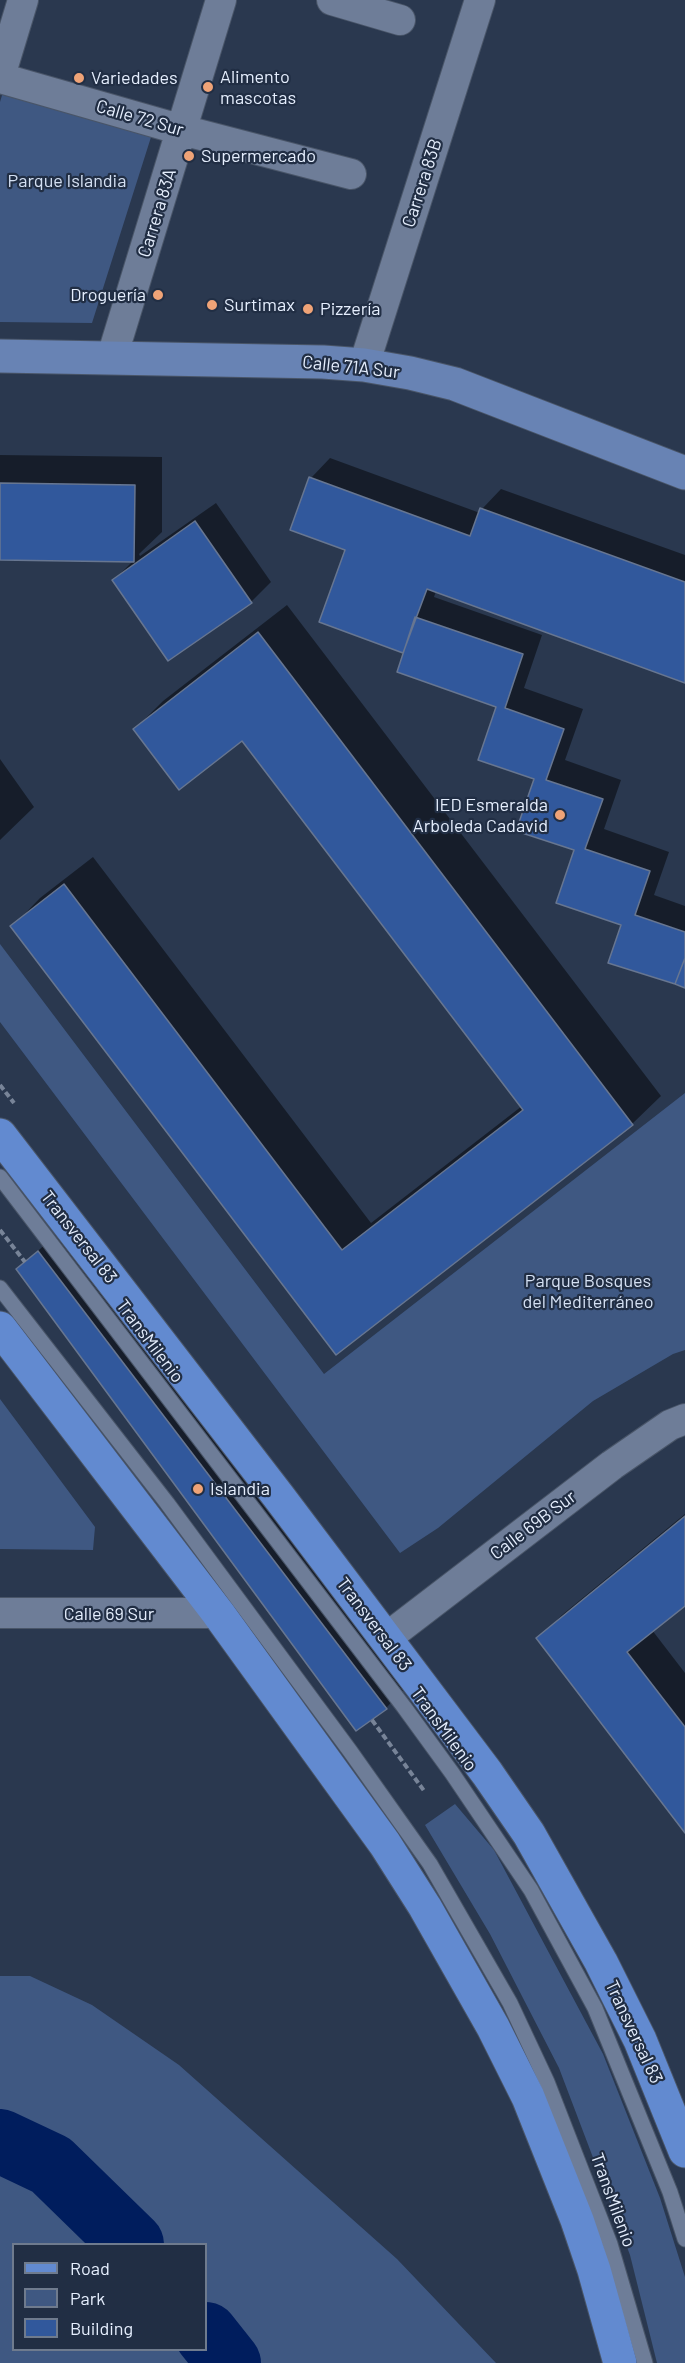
<!DOCTYPE html>
<meta charset="utf-8">
<style>
body{margin:0}
#map{position:relative;width:685px;height:2363px;overflow:hidden;background:#2a384f;font-family:Barlow,sans-serif}
canvas{display:block}
.legend{position:absolute;left:12px;top:2243px;width:195px;height:108px;box-sizing:border-box;background:#212e44;border:2px solid #6f7b8e;margin:0;padding:8px 10px;list-style:none;font-size:18px;color:#e5eefd}
.legend li{display:flex;align-items:center;gap:12px;height:30px}
.legend b{width:30px;border:2px solid #6f7b8e}
</style>
<div id="map">
<canvas width="685" height="2363"></canvas>
<ul class="legend">
<li><b style="height:8px;background:#628ad0"></b>Road</li>
<li><b style="height:16px;background:#3f5882"></b>Park</li>
<li><b style="height:16px;background:#31589c"></b>Building</li>
</ul>
</div>
<script>
const g = document.querySelector('canvas').getContext('2d');
g.lineJoin = 'round';
function paint(path, color) {
  g.fillStyle = color;
  g.fill(path, 'evenodd');
}
function poly(rows) {
  const path = new Path2D();
  for (const r of rows) {
    path.moveTo(r[0], r[1]);
    for (let i = 2; i < r.length; i += 2) path.lineTo(r[i], r[i + 1]);
  }
  return path;
}
function strokePath(path, color, width, dash) {
  g.strokeStyle = color;
  g.lineWidth = width;
  g.lineCap = dash ? 'butt' : 'round';
  g.setLineDash(dash || []);
  g.stroke(path);
}
function drawText(font, color, halo, rows, align = 'center') {
  g.font = font + ' Barlow,sans-serif';
  g.lineWidth = 4.5;
  g.setLineDash([]);
  g.textBaseline = 'middle';
  g.strokeStyle = halo;
  g.fillStyle = color;
  for (const [text, x, y, turn = 0] of rows) {
    g.save();
    g.translate(x, y);
    g.rotate((+turn || 0) * Math.PI / 180);
    g.textAlign = isNaN(turn) ? turn : align;
    if (halo) g.strokeText(text, 0, 0);
    g.fillText(text, 0, 0);
    g.restore();
  }
}
paint(poly([
 [3,92,152,134,92,323,0,322,0,102],
 [0,944,324,1374,685,1093,685,1350,673,1354,593,1401,438,1528,400,1553,0,1022],
 [0,1399,95,1527,93,1550,0,1549],
 [455,1804,494,1850,603,2054,660,2198,685,2277,685,2363,657,2363,630,2255,559,2068,490,1934,425,1825],
 [0,1976,30,1976,92,2005,179,2065,397,2259,496,2363,0,2363],
 [14,2244,206,2244,206,2350,14,2350]
]), '#3f5882');
paint(poly([
 [0,455,162,457,162,532,139,554,140,556,216,503,271,582,251,602,169,659,114,580,134,560,0,559],
 [330,458,480,513,482,509,501,489,685,555,685,681,436,591,434,597,542,635,524,688,583,709,565,760,621,780,604,829,669,852,654,895,685,906,685,988,610,962,623,924,576,849,536,778,498,706,405,652,321,622,346,549,311,478],
 [287,605,661,1096,632,1124,336,1353,12,927,40,898,93,857,371,1223,522,1106,243,739,135,729,163,701],
 [0,759,34,807,0,840],
 [62,1229,409,1684,386,1708,18,1269],
 [685,1514,685,1604,652,1630,685,1673,685,1831,538,1639,562,1615]
]), '#0007');
strokePath(poly([
 [0,2141,51,2165,132,2244],
 [206,2334,229,2363]
]), '#001d5d', 64);
const building = poly([
 [309,477,470,536,480,508,685,582,685,683,427,589,403,653,319,622,345,550,290,530,309,477],
 [0,483,135,485,134,562,0,560,0,483],
 [195,521,252,603,168,661,112,580,195,521],
 [415,617,523,654,505,708,564,729,546,780,603,799,585,849,650,871,635,915,685,932,685,958,675,984,608,963,621,925,556,903,574,850,516,831,534,779,478,760,496,707,397,672,415,617],
 [258,632,633,1125,336,1355,10,926,64,884,342,1250,523,1110,242,741,179,790,133,729,258,632],
 [685,958,685,988,675,984,685,958],
 [38,1251,387,1709,356,1731,16,1269,38,1251],
 [685,1516,685,1606,627,1652,685,1727,685,1833,536,1638,685,1516]
]);
paint(building, '#31589c');
strokePath(building, '#677691', 1.5);
const lane = poly([
 [0,1177,404,1707,452,1773,531,1890,595,2008,670,2192,685,2239],
 [0,1288,167,1503,350,1751,430,1864,510,2003,547,2082,610,2244,645,2363]
]);
const street = poly([
 [332,0,400,20],
 [0,76,23,0],
 [0,78,182,130,351,174],
 [112,357,221,0],
 [364,365,480,0],
 [0,1613,218,1613],
 [385,1639,612,1465,670,1425,685,1419]
]);
const secondary = poly([
 [0,356,323,362,364,365,410,373,455,384,685,473]
]);
const primary = poly([
 [0,1135,279,1497,487,1773,529,1834,601,1962,640,2040,685,2151],
 [0,1328,218,1613,385,1844,425,1907,493,2027,528,2097,577,2220,594,2270,620,2363]
]);
strokePath(lane, '#495568', 17);
strokePath(street, '#495568', 32);
strokePath(secondary, '#495568', 35);
strokePath(primary, '#495568', 35);
strokePath(poly([
 [0,1085,14,1103],
 [0,1230,25,1262],
 [372,1720,425,1792]
]), '#788498', 4, [6, 3]);
strokePath(lane, '#6e7d98', 15);
strokePath(street, '#6e7d98', 30);
strokePath(secondary, '#6883b4', 33);
strokePath(primary, '#628ad0', 33);
for (const [x, y, r, color] of [
 [79,78,6,"#efa377"],
 [208,87,6,"#efa377"],
 [189,156,6,"#efa377"],
 [158,295,6,"#efa377"],
 [212,305,6,"#efa377"],
 [308,309,6,"#efa377"],
 [560,815,6,"#efa377"],
 [198,1489,6,"#efa377"]
]) {
  const dot = new Path2D();
  dot.arc(x, y, r, 0, 2 * Math.PI);
  g.fillStyle = color;
  g.fill(dot);
  strokePath(dot, '#212e44', 2);
}
drawText('18px', '#e5eefd', '#212e44', [
 ["Alimento",220,77],
 ["mascotas",220,98],
 ["Variedades",91,78],
 ["Supermercado",201,156],
 ["Droguería",146,295,"right"],
 ["Surtimax",224,305],
 ["Pizzería",320,309],
 ["IED Esmeralda",548,805,"right"],
 ["Arboleda Cadavid",548,826,"right"],
 ["Islandia",210,1489]
], 'left');
drawText('18px', '#e5eefd', '#212e44', [
 ["Calle 72 Sur",140,118,16],
 ["Carrera 83B",422,183,-72],
 ["Carrera 83A",157,213,-73],
 ["Calle 71A Sur",351,367,6],
 ["Transversal 83",79,1237,52],
 ["TransMilenio",150,1341,53],
 ["Calle 69B Sur",533,1525,-37],
 ["Calle 69 Sur",109,1614],
 ["Transversal 83",374,1624,53],
 ["TransMilenio",444,1729,54],
 ["Transversal 83",634,2032,65],
 ["TransMilenio",613,2200,70]
]);
drawText('18px', '#d4e0f3', '#212e44', [
 ["Parque Islandia",67,181],
 ["Parque Bosques",588,1281],
 ["del Mediterráneo",588,1302]
]);
</script>
